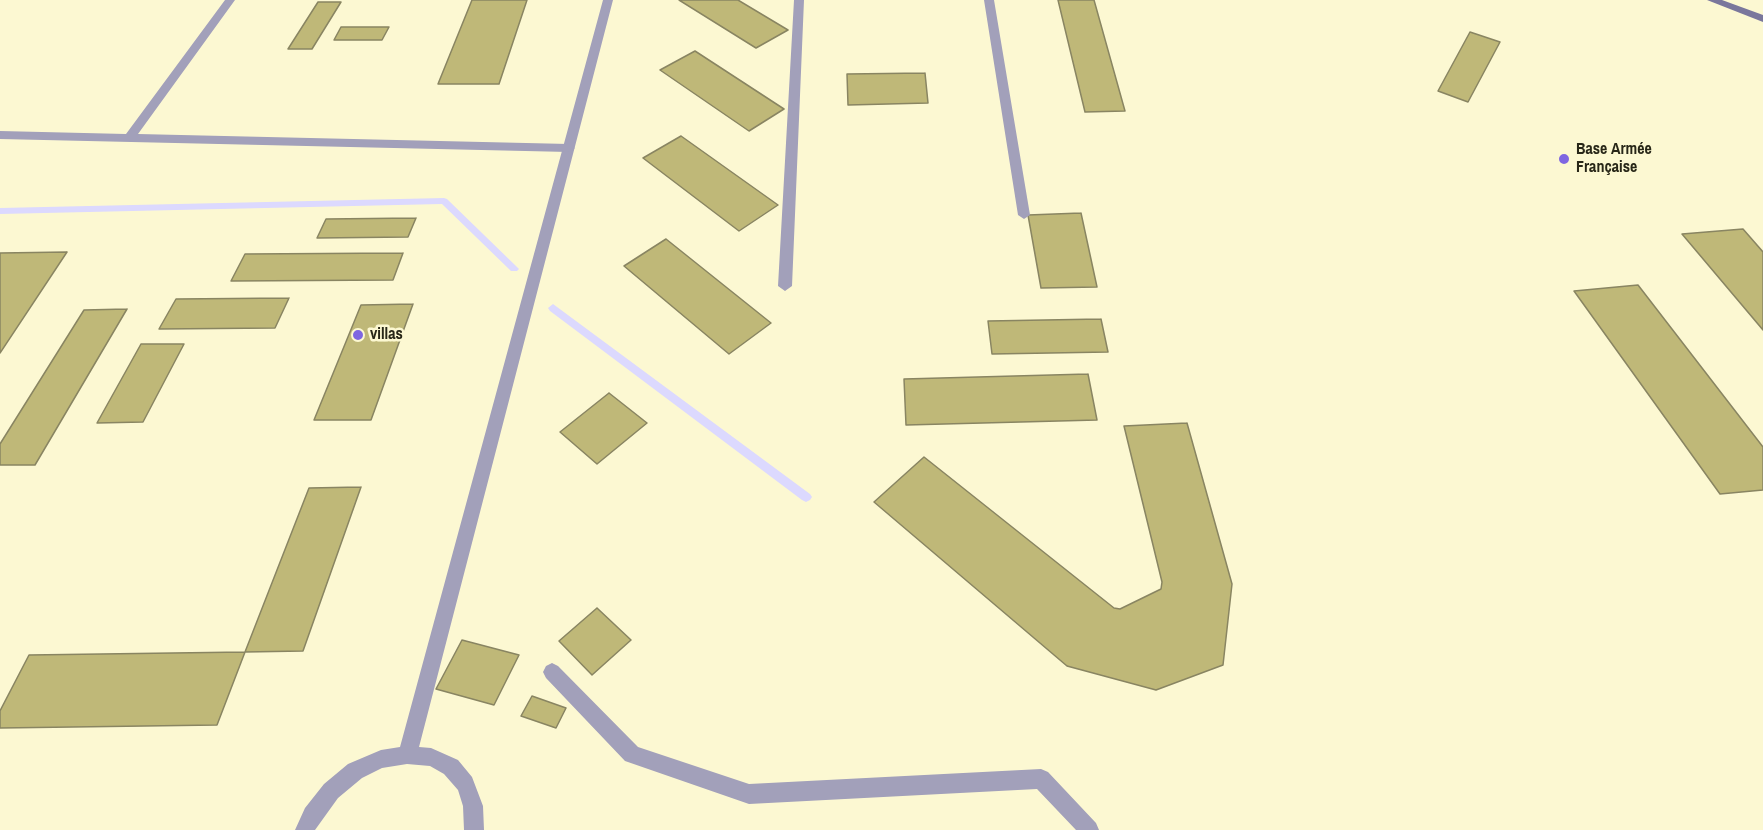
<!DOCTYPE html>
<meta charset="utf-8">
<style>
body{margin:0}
canvas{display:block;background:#fcf8d2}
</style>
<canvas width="1763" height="830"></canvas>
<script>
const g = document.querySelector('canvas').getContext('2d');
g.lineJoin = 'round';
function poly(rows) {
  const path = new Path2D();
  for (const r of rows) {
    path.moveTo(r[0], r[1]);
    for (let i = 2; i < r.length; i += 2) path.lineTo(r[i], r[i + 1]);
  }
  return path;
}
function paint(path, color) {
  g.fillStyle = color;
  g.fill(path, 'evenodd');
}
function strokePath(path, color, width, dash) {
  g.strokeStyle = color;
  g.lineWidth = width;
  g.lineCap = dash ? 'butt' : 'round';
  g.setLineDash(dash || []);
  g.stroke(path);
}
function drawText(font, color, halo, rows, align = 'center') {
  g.font = font + ' "Archivo Narrow",sans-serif';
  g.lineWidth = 5;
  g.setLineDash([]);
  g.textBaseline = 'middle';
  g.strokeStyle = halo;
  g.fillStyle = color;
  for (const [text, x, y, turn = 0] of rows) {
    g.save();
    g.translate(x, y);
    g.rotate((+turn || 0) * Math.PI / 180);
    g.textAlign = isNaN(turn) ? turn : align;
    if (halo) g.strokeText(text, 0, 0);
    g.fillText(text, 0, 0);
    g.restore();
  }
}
paint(poly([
 [444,198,447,199,517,267,519,269,517,271,511,271,442,204,0,214,0,208,444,198],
 [553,304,810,494,812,497,810,500,806,502,802,500,550,311,548,308,553,304]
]), '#dcd9fe');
const building = poly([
 [472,0,527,0,499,84,438,84,472,0],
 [679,0,738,0,788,30,756,48,679,0],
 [1058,0,1094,0,1125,111,1085,112,1058,0],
 [318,2,341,2,312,49,288,49,318,2],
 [341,27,389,27,382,40,334,40,341,27],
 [1470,32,1500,42,1468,102,1438,91,1470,32],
 [695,51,784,109,749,131,660,70,695,51],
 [925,73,928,103,848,105,847,74,925,73],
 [681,136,778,205,739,231,643,158,681,136],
 [1081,213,1097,287,1041,288,1028,215,1081,213],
 [416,218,408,237,317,238,326,219,416,218],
 [1743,229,1763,252,1763,330,1682,234,1743,229],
 [666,239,771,323,729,354,624,266,666,239],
 [67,252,0,353,0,253,67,252],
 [403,253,393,280,231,281,245,254,403,253],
 [1638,285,1763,447,1763,490,1720,494,1574,291,1638,285],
 [289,298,275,328,159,329,176,299,289,298],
 [413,304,371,420,314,420,361,305,413,304],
 [127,309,35,465,0,465,0,444,84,310,127,309],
 [1101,319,1108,352,992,354,988,321,1101,319],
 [141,344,184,344,143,422,97,423,141,344],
 [1088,374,1097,420,906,425,904,379,1088,374],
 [609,393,647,423,597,464,560,432,609,393],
 [1187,423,1232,584,1223,665,1156,690,1067,666,874,502,924,457,1114,608,1120,609,1161,589,1162,582,1124,426,1187,423],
 [361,487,303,651,245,652,309,488,361,487],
 [597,608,631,640,592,675,559,641,597,608],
 [462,640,519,655,494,705,436,689,462,640],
 [245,652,217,725,0,728,0,711,29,655,245,652],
 [532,696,566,708,556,728,521,716,532,696]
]);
paint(building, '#bfb878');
strokePath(building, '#898562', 1.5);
paint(poly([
 [603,0,613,0,419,747,431,748,458,760,472,777,483,806,484,830,464,830,463,806,458,790,444,774,430,766,407,764,382,768,362,778,338,798,315,830,295,830,305,808,324,784,348,764,381,750,400,747,603,0]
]), '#a2a0ba');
paint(poly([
 [225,0,235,0,138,134,569,144,575,148,569,152,0,139,0,131,126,134,225,0],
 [794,0,804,0,792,286,785,291,778,286,794,0],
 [984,0,994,0,1030,215,1024,219,1018,215,984,0],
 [552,663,558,666,638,747,749,784,1041,769,1048,772,1096,823,1099,830,1076,830,1037,789,749,804,625,761,546,678,543,672,546,666,552,663]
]), '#a2a0ba');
paint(poly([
 [1707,0,1722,0,1763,15,1763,22,1707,0]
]), '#7a779c');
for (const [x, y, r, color] of [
 [1564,159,6,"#7e66e1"],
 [358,335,6,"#7e66e1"]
]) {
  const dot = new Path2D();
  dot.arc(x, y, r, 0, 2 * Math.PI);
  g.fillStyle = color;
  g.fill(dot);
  strokePath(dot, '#fcf8d2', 2);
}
drawText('bold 16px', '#282718', '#fcf8d2', [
 ["Base Armée",1576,150],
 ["Française",1576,168],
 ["villas",370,335]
], 'left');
</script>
